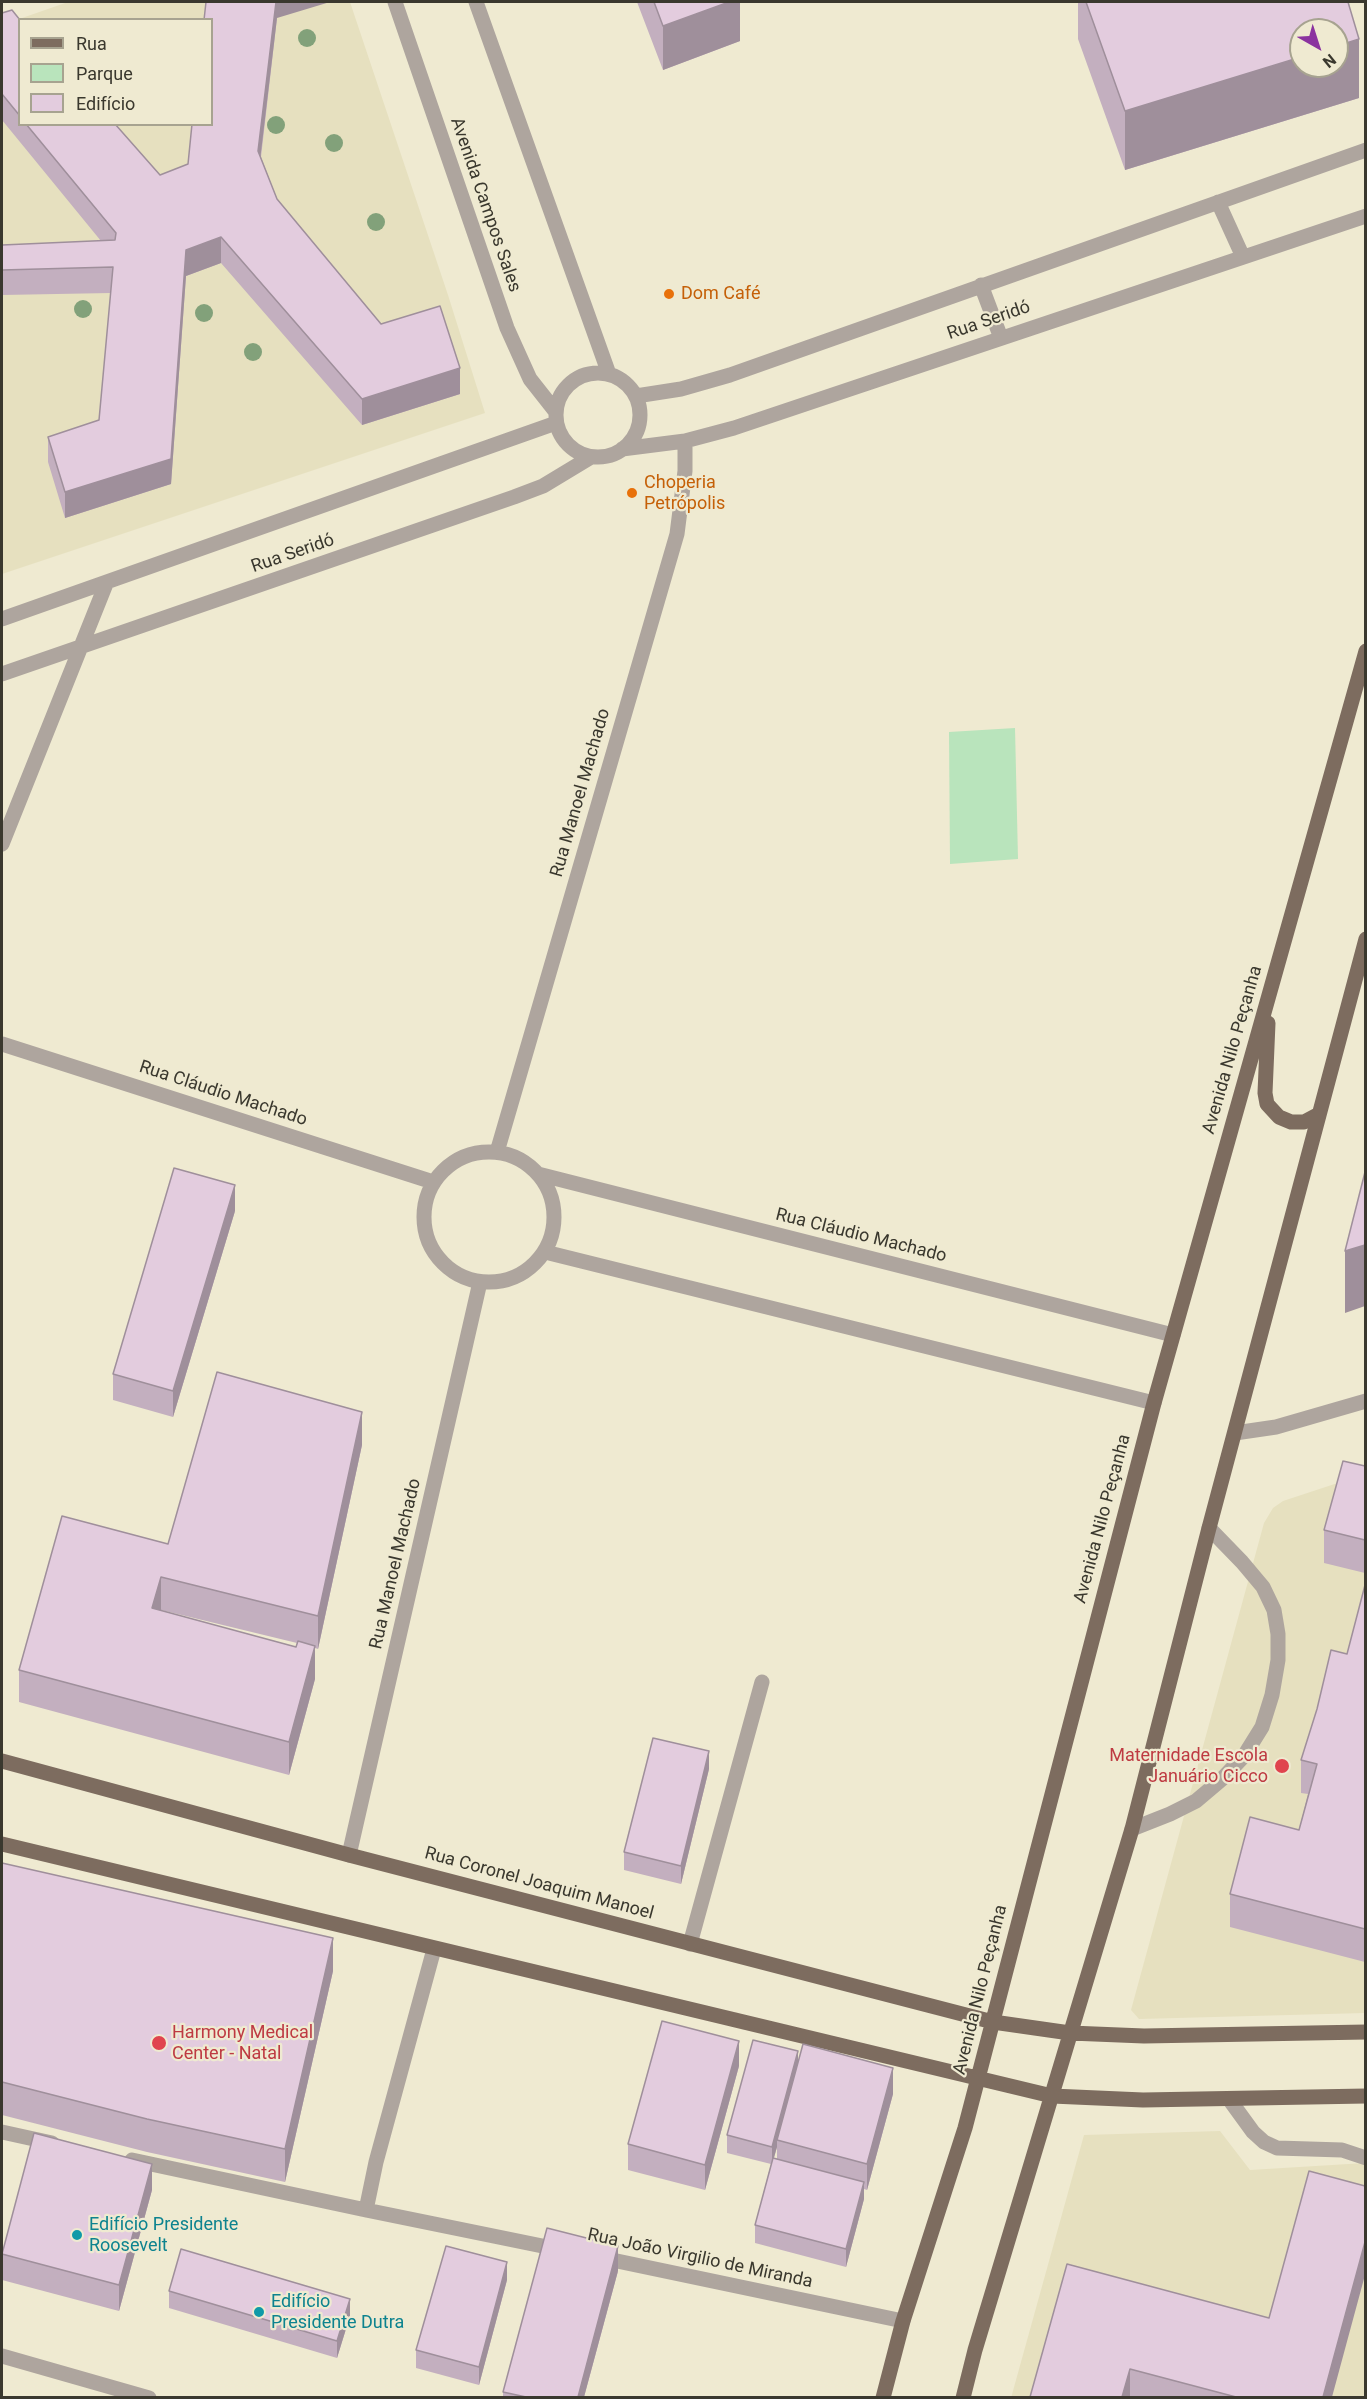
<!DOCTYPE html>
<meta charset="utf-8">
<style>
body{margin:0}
#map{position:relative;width:1367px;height:2399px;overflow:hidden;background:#efead1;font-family:Roboto,sans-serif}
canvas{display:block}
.frame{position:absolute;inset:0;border:3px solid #3a382e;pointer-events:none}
.legend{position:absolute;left:18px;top:18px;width:195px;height:108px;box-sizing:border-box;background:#efead1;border:2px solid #a7a390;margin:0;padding:8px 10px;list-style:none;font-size:18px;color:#3a382e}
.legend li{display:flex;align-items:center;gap:12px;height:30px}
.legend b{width:30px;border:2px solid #a7a390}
.north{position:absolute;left:1289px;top:18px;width:60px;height:60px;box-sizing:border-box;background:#efead1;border:2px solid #a7a390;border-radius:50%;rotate:141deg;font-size:16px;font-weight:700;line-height:24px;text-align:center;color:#3a382e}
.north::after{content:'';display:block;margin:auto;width:21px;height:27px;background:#8b339f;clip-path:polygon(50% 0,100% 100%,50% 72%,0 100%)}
</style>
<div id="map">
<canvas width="1367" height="2399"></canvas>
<div class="frame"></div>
<ul class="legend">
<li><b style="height:8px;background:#7d6c5f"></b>Rua</li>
<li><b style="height:16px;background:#b9e4bc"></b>Parque</li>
<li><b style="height:16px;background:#e3ccde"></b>Edifício</li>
</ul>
<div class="north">N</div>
</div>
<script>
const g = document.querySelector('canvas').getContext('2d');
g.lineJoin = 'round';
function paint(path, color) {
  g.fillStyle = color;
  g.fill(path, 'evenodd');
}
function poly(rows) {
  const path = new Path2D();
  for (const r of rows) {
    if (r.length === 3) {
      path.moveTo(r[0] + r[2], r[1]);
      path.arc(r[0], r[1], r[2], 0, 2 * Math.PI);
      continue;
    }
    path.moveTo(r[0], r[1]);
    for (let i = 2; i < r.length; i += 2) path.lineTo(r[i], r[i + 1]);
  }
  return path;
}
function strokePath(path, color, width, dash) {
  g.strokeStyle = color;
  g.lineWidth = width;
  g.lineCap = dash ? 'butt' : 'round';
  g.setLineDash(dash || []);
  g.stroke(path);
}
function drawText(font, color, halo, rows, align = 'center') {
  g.font = font + ' Roboto,sans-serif';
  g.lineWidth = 4.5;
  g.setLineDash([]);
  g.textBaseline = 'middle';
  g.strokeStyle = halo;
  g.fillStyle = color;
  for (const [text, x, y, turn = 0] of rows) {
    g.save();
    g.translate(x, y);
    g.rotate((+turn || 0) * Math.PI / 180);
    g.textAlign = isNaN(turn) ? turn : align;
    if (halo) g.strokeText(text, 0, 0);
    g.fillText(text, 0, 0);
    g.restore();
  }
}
paint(poly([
 [68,2,350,2,448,295,485,413,2,574,2,25],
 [20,20,212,20,212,124,20,124],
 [1365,1474,1365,2013,1139,2019,1131,2010,1264,1523,1273,1508,1283,1501],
 [1220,2131,1250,2170,1365,2163,1365,2397,1011,2398,1084,2135]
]), '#e6e0bf');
paint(poly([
 [1015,728,1018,859,950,864,949,732]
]), '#b9e4bc');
strokePath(poly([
 [395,2,507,328,530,379,556,412],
 [476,2,609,374],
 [1218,202,1243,257],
 [981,285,1001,338],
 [598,415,42],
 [636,396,681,389,730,375,1366,150],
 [622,449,685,441,734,428,1366,216],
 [2,619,556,423],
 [2,674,514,497,543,486,591,457],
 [2,844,106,584],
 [2,1044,433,1182],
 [489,1217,65],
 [497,1152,677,534,685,471,685,441],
 [538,1174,1173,1335],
 [545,1252,1154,1403],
 [1235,1433,1276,1427,1366,1401],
 [1132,1829,1170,1814,1196,1801,1222,1779,1244,1756,1262,1727,1272,1695,1278,1660,1278,1634,1274,1610,1263,1587,1242,1562,1209,1528],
 [349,1855,480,1282],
 [690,1944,762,1682],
 [434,1949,376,2162,366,2210,562,2250],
 [1229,2099,1253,2132,1264,2142,1277,2148,1342,2150,1366,2158],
 [2,2132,52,2143],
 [132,2160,366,2210],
 [598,2257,903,2321],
 [2,2356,149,2398]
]), '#aea59e', 15);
strokePath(poly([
 [1268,1023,1265,1093,1267,1104,1279,1117,1291,1122,1304,1122,1319,1114],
 [2,1761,349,1855,993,2022,1070,2033,1144,2036,1366,2032],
 [2,1844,1052,2096,1143,2100,1366,2096],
 [883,2398,903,2321,965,2128,1154,1403,1366,651],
 [963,2398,975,2350,1132,1829,1209,1528,1366,939]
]), '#7d6c5f', 15);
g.fillStyle = '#82a17a';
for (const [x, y] of [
 [307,38],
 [276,125],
 [334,143],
 [376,222],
 [83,309],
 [204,313],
 [253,352]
]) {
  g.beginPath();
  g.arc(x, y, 9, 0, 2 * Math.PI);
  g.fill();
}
paint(poly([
 [637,2,740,2,740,41,663,70],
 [1078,2,1086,2,1359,98,1125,170,1078,39],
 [2,13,20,20,20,124,115,124,160,175,188,164,277,18,261,157,277,199,381,324,460,394,362,425,221,263,186,276,171,484,65,518,48,462,48,437,99,420,111,293,2,295,2,270,101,241,2,120],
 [235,1211,173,1417,113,1400,113,1374],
 [362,1445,318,1649,315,1648,315,1679,289,1775,19,1702,19,1670,168,1544],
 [161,1610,297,1643,296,1647,160,1611],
 [1365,1466,1365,1573,1324,1563,1324,1530],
 [1365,1585,1365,1962,1230,1927,1230,1894,1299,1830,1308,1794,1301,1793,1301,1760,1347,1654],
 [709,1769,681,1884,624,1870,624,1852],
 [2,1863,333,1971,285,2182,147,2152,2,2115],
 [798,2061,893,2094,867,2190,864,2189,864,2199,846,2267,755,2243,755,2225,771,2164,727,2153,727,2135],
 [777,2147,777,2159,774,2158],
 [739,2066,705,2190,628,2170,628,2144],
 [152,2190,119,2311,2,2280,2,2253],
 [1067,2264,1332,2397,1030,2397],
 [618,2271,584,2397,503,2397,503,2392],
 [507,2280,479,2385,416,2368,416,2350],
 [169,2291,350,2316,337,2358,169,2308]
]), '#c3afbf');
paint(poly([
 [276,2,330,2,277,18,258,177,258,151],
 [729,2,740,2,740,41,663,70,663,26],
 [1359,39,1359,98,1125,170,1125,111,1301,57,1301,66,1337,66,1337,46],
 [221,237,221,263,186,276,171,484,65,518,65,492,186,250],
 [460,368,460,394,362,425,362,399],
 [235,1185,235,1211,173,1417,173,1391],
 [1365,1245,1365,1306,1345,1313,1345,1251],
 [362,1412,362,1445,318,1649,318,1616],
 [161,1577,161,1610,152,1641,152,1608],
 [315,1646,315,1679,289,1775,289,1742],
 [709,1751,709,1769,681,1884,681,1866],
 [333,1938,333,1971,285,2182,285,2149],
 [739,2041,739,2066,705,2190,705,2165],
 [798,2051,798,2069,777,2140,777,2147,772,2164,772,2147],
 [893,2068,893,2094,867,2190,867,2164],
 [152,2164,152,2190,119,2311,119,2285],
 [864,2182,864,2199,846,2267,846,2249],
 [1365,2242,1365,2275,1332,2397,1323,2397],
 [618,2246,618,2271,584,2397,578,2397],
 [507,2262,507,2280,479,2385,479,2367],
 [350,2299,350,2316,337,2358,337,2341],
 [1130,2369,1130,2397,1122,2397]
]), '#9f8f9b');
const building = poly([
 [206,2,276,2,258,151,277,199,381,324,440,306,460,368,362,399,221,237,186,250,171,459,65,492,48,437,99,420,113,267,2,270,2,245,115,240,116,233,26,124,115,124,160,175,188,164,192,124,212,124,212,20,204,20,206,2],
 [654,2,729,2,663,26,654,2],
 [1086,2,1348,2,1359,39,1337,46,1337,30,1301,30,1301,57,1125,111,1086,2],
 [12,10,20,20,20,116,2,94,2,13,12,10],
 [174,1168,235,1185,173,1391,113,1374,174,1168],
 [1365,1172,1365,1245,1345,1251,1365,1172],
 [217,1372,362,1412,318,1616,161,1577,152,1608,296,1647,298,1641,315,1646,289,1742,19,1670,62,1516,168,1544,217,1372],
 [1343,1461,1365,1466,1365,1540,1324,1530,1343,1461],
 [1365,1585,1365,1929,1230,1894,1250,1817,1299,1830,1317,1764,1301,1760,1317,1709,1331,1650,1347,1654,1365,1585],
 [653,1738,709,1751,681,1866,624,1852,653,1738],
 [2,1863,333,1938,285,2149,147,2119,2,2082,2,1863],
 [662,2021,739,2041,705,2165,628,2144,662,2021],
 [753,2040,798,2051,772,2147,727,2135,753,2040],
 [803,2044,893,2068,867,2164,777,2140,803,2044],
 [34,2133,152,2164,119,2285,2,2254,34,2133],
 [773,2158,864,2182,846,2249,755,2225,773,2158],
 [1309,2171,1365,2186,1365,2242,1323,2397,1236,2397,1130,2369,1122,2397,1030,2397,1067,2264,1269,2318,1309,2171],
 [547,2228,618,2246,578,2397,526,2397,503,2392,547,2228],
 [446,2246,507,2262,479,2367,416,2350,446,2246],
 [181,2249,350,2299,337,2341,169,2291,181,2249]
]);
paint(building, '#e3ccde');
strokePath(building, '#9f8f9b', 1.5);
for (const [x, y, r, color] of [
 [669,294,6,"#e8710a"],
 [632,493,6,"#e8710a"],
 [1282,1766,8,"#e0444e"],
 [159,2043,8,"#e0444e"],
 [77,2235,6,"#0f9aa8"],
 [259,2312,6,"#0f9aa8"]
]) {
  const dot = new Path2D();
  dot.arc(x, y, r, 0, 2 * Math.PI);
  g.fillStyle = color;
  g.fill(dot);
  strokePath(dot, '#efead1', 2);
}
drawText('18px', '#3a382e', '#efead1', [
 ["Avenida Campos Sales",485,205,71],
 ["Rua Seridó",989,321,-19],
 ["Rua Seridó",293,554,-19],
 ["Rua Manoel Machado",581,793,-74],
 ["Avenida Nilo Peçanha",1233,1050,-74],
 ["Rua Cláudio Machado",223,1094,18],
 ["Rua Cláudio Machado",861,1236,14],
 ["Avenida Nilo Peçanha",1103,1519,-75],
 ["Rua Manoel Machado",396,1564,-77],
 ["Rua Coronel Joaquim Manoel",539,1884,15],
 ["Avenida Nilo Peçanha",981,1990,-76],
 ["Rua João Virgilio de Miranda",700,2259,12]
]);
drawText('18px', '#c56008', '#efead1', [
 ["Dom Café",681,294],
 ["Choperia",644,483],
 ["Petrópolis",644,504]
], 'left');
drawText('18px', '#be3a42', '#efead1', [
 ["Maternidade Escola",1268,1756],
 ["Januário Cicco",1268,1777],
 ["Harmony Medical",172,2033,"left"],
 ["Center - Natal",172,2054,"left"]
], 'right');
drawText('18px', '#0d838f', '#efead1', [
 ["Edifício Presidente",89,2225],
 ["Roosevelt",89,2246],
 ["Edifício",271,2302],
 ["Presidente Dutra",271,2323]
], 'left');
</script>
